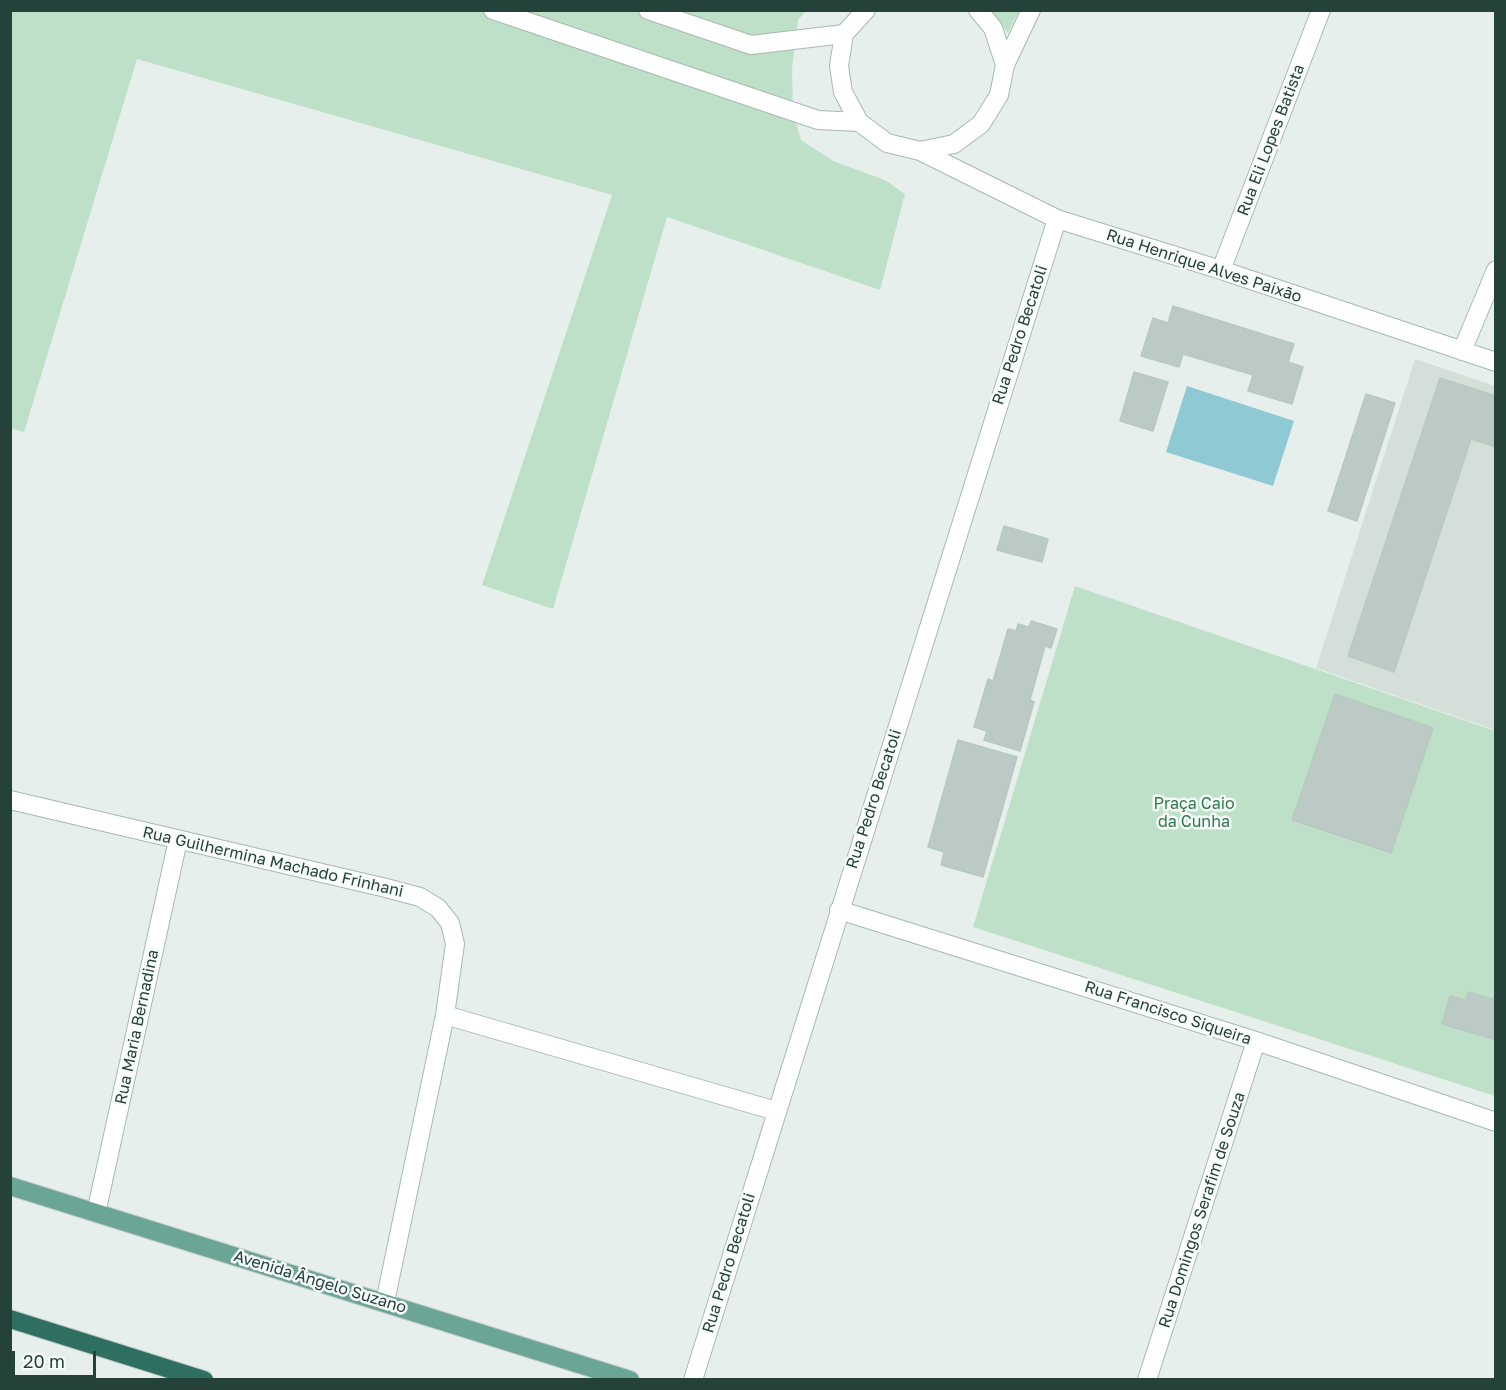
<!DOCTYPE html>
<meta charset="utf-8">
<style>
body{margin:0}
#map{position:relative;width:1506px;height:1390px;overflow:hidden;background:#e6efeb;font-family:"Golos Text",sans-serif}
canvas{display:block}
.frame{position:absolute;inset:0;border:12px solid #24423a;pointer-events:none}
.scale{position:absolute;left:12px;top:1351px;width:84px;height:27px;box-sizing:border-box;border:3px solid #24423a;border-top:0;padding-left:8px;font-size:18px;line-height:21px;white-space:nowrap;color:#24423a;-webkit-text-stroke:4px #f7fbf9;paint-order:stroke}
</style>
<div id="map">
<canvas width="1506" height="1390"></canvas>
<div class="frame"></div>
<div class="scale">20 m</div>
</div>
<script>
const g = document.querySelector('canvas').getContext('2d');
g.lineJoin = 'round';
function paint(path, color) {
  g.fillStyle = color;
  g.fill(path, 'evenodd');
}
function poly(rows) {
  const path = new Path2D();
  for (const r of rows) {
    path.moveTo(r[0], r[1]);
    for (let i = 2; i < r.length; i += 2) path.lineTo(r[i], r[i + 1]);
  }
  return path;
}
function strokePath(path, color, width, dash) {
  g.strokeStyle = color;
  g.lineWidth = width;
  g.lineCap = dash ? 'butt' : 'round';
  g.setLineDash(dash || []);
  g.stroke(path);
}
function drawText(font, color, halo, rows, align = 'center') {
  g.font = font + ' "Golos Text",sans-serif';
  g.lineWidth = 5;
  g.setLineDash([]);
  g.textBaseline = 'middle';
  g.strokeStyle = halo;
  g.fillStyle = color;
  for (const [text, x, y, turn = 0] of rows) {
    g.save();
    g.translate(x, y);
    g.rotate((+turn || 0) * Math.PI / 180);
    g.textAlign = isNaN(turn) ? turn : align;
    if (halo) g.strokeText(text, 0, 0);
    g.fillText(text, 0, 0);
    g.restore();
  }
}
paint(poly([
 [1415,359,1495,386,1495,730,1316,668]
]), '#d4dfda');
paint(poly([
 [10,11,806,11,798,20,792,69,793,113,801,140,833,161,885,180,905,194,880,290,667,217,553,609,482,585,612,195,137,59,24,432,11,428],
 [991,11,1019,11,1008,33],
 [1075,586,1495,731,1495,1096,973,927]
]), '#bfe0c8');
paint(poly([
 [1187,386,1294,421,1273,486,1166,452]
]), '#8ec9d4');
const building = poly([
 [1173,306,1294,344,1288,362,1303,367,1292,404,1248,391,1253,375,1183,354,1179,367,1141,356,1153,318,1168,323,1173,306],
 [1134,372,1168,382,1153,431,1120,421,1134,372],
 [1440,378,1496,396,1496,447,1471,439,1394,672,1348,656,1440,378],
 [1366,394,1395,403,1357,521,1328,511,1366,394],
 [1004,526,1048,539,1042,562,997,550,1004,526],
 [1031,621,1057,629,1051,648,1045,646,1030,700,1034,702,1020,751,984,740,987,731,974,727,988,679,993,681,1008,629,1016,631,1018,624,1029,627,1031,621],
 [1335,694,1433,728,1391,853,1292,820,1335,694],
 [958,740,1017,757,983,877,941,865,944,852,928,847,958,740],
 [1468,992,1496,1000,1496,1040,1442,1024,1450,996,1466,1000,1468,992]
]);
paint(building, '#bbcac4');
strokePath(building, '#b8c9c2', 1.5);
const minor = poly([
 [493,10,818,120,859,122],
 [648,10,751,45,844,34],
 [866,10,844,34,839,66,843,92,859,122,887,143,920,151,954,144,981,124,999,95,1005,65,993,28,978,10],
 [1005,65,1031,10],
 [920,151,1057,219,1221,270,1496,362],
 [1221,270,1321,10],
 [1462,351,1496,270],
 [10,800,386,888,420,897,438,908,450,923,455,944,445,1015,385,1302],
 [839,910,1256,1041,1496,1122],
 [445,1015,776,1111],
 [96,1213,178,840],
 [693,1380,1057,219],
 [1147,1380,1256,1041]
]);
const major = poly([
 [10,1186,630,1380]
]);
const highway = poly([
 [10,1319,204,1380]
]);
strokePath(minor, '#a8b8b2', 20);
strokePath(major, '#c2cac8', 20);
strokePath(highway, '#c2cac8', 20);
strokePath(minor, '#fff', 18);
strokePath(major, '#6aa596', 18);
strokePath(highway, '#2f6f62', 18);
drawText('16px', '#24423a', '#f7fbf9', [
 ["Rua Eli Lopes Batista",1271,140,-69],
 ["Rua Henrique Alves Paixão",1204,266,18],
 ["Rua Pedro Becatoli",1020,335,-72],
 ["Rua Pedro Becatoli",874,799,-72],
 ["Rua Guilhermina Machado Frinhani",273,862,13],
 ["Rua Francisco Siqueira",1168,1013,18],
 ["Rua Maria Bernadina",137,1027,-78],
 ["Rua Domingos Serafim de Souza",1202,1210,-72],
 ["Rua Pedro Becatoli",729,1263,-73],
 ["Avenida Ângelo Suzano",320,1282,17]
]);
drawText('16px', '#2d7a4b', '#f7fbf9', [
 ["Praça Caio",1194,804],
 ["da Cunha",1194,822]
]);
</script>
